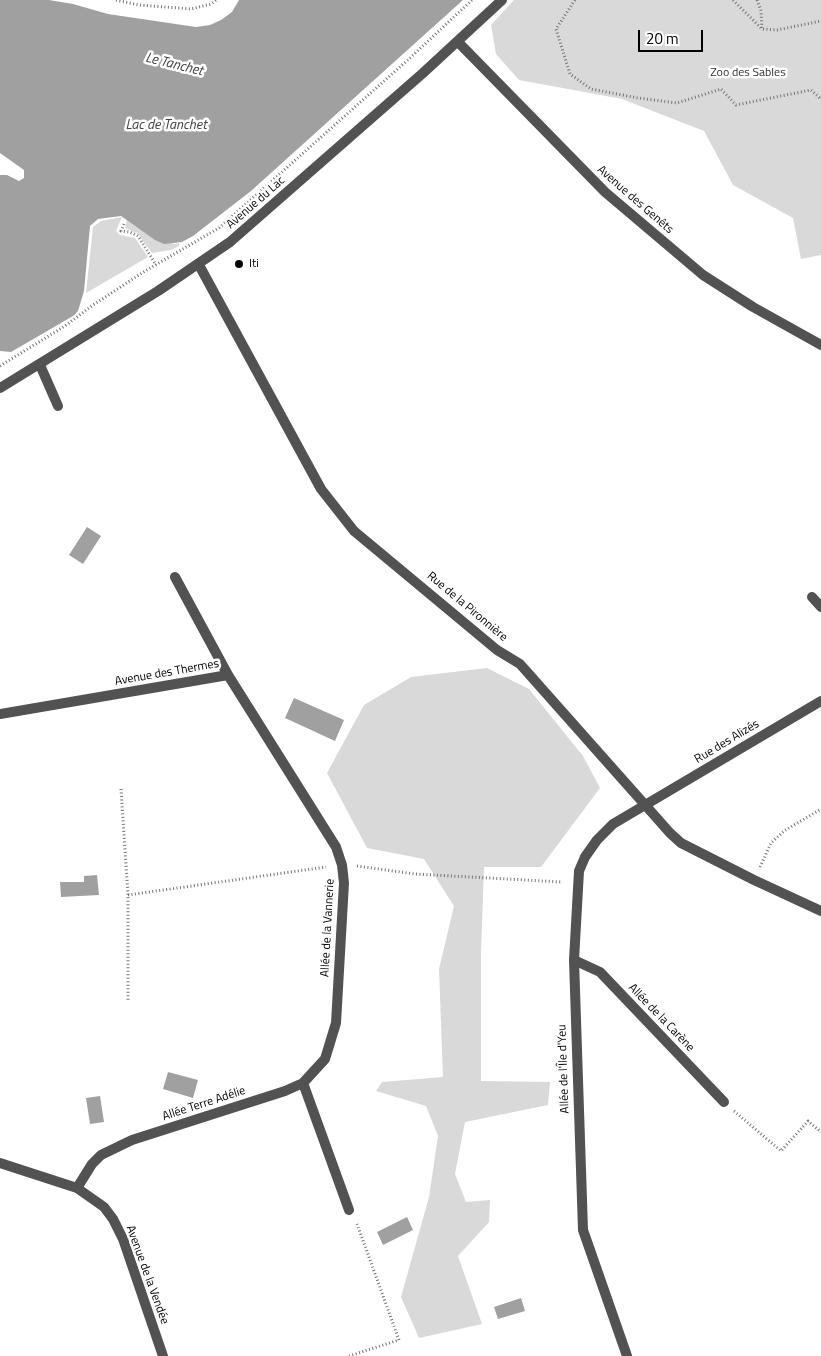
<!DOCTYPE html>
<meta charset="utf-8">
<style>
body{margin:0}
#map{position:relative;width:821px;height:1356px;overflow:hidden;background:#fff;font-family:"Titillium Web",sans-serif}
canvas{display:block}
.scale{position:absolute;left:638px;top:30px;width:65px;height:22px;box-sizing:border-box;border:2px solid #000;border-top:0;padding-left:6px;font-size:15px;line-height:18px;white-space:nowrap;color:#000;-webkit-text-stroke:4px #fff;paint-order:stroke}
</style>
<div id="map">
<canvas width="821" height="1356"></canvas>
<div class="scale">20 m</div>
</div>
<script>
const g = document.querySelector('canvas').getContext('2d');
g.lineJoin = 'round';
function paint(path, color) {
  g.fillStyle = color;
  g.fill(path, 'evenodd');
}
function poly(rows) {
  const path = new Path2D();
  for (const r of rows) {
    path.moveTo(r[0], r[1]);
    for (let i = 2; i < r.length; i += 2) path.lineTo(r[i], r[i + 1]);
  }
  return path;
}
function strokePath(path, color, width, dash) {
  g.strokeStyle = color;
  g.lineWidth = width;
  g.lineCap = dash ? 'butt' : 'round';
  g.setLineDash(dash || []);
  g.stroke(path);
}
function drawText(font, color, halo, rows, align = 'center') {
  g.font = font + ' "Titillium Web",sans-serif';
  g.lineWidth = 5;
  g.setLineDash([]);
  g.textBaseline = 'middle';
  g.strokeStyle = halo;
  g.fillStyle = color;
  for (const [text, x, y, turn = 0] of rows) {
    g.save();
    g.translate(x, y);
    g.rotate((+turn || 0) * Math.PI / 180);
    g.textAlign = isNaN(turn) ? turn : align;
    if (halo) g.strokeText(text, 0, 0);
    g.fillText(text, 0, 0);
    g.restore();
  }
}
paint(poly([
 [514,0,821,0,821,255,801,259,793,218,733,185,704,131,622,99,519,80,496,54,491,25],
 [122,217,116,231,120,235,135,238,148,257,86,293,93,227,101,221],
 [127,220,136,227,174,244,179,243,179,246,171,250,152,253,137,233,125,228],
 [487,668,529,689,583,756,600,788,541,867,484,867,481,953,481,1081,550,1082,548,1105,465,1122,455,1174,466,1202,490,1200,489,1222,458,1256,482,1324,419,1338,401,1297,429,1197,438,1136,426,1106,376,1091,382,1082,443,1077,439,969,454,906,424,859,367,848,327,773,364,705,411,677]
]), '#d9d9d9');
paint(poly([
 [0,0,49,0,73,4,108,14,196,27,210,25,221,20,232,12,239,0,463,0,251,191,193,236,182,242,164,244,155,240,121,216,98,219,90,226,84,291,78,311,73,316,11,352,0,351,0,175,7,175,19,181,24,178,24,170,0,153],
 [87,527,101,536,83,564,69,555],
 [294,698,344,720,335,741,285,718],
 [97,875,99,895,61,897,60,882,84,882,84,876],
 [168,1072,198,1080,193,1098,163,1089],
 [100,1096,104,1122,90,1124,86,1098],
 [407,1217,413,1230,383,1245,377,1232],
 [521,1298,525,1311,498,1319,494,1307]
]), '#a0a0a0');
strokePath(poly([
 [116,0,139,5,191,9,211,4,216,0],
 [575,0,556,29,570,74,591,89,638,98,677,103,721,89,736,105,811,90,821,99],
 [733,0,762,29,777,30,821,21],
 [757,0,761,11,762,28],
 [124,224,121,231,130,232,138,236,156,265],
 [0,366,65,326,93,305,145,271,219,228,410,58,472,0],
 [121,789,128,895,128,1002],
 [357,866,415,874,562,882],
 [760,867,771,843,784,831,821,809],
 [128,895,326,867],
 [734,1111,781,1151,808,1121,821,1132],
 [349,1356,399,1340,357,1224]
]), '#747474', 3, [1, 2.5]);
strokePath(poly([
 [40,365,58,406]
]), '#525252', 10);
strokePath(poly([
 [458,42,605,192,703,275,753,307,821,345],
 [199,265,321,489,354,531,497,650,520,664,670,833,681,843,754,880,821,911],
 [0,388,158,291,230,242,423,73,502,0],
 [812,597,821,607],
 [0,714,228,675,175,577],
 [574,960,600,972,724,1102],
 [303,1083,349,1210],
 [0,1163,77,1188,92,1164,101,1155,132,1140,285,1091,303,1083,325,1059,336,1023,344,883,342,865,336,847,228,675],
 [77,1188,104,1207,113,1219,123,1239,163,1356],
 [627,1356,583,1230,574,960,579,871,585,857,597,840,613,824,821,701]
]), '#525252', 10);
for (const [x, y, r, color] of [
 [239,264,5,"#000"]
]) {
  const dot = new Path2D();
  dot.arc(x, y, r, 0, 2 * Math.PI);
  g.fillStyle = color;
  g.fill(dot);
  strokePath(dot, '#fff', 2);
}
drawText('12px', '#303030', '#fff', [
 ["Zoo des Sables",748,73]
]);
drawText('12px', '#000', '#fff', [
 ["Avenue des Genêts",635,200,41],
 ["Avenue du Lac",256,203,-41],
 ["Rue de la Pironnière",467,607,40],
 ["Avenue des Thermes",167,673,-10],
 ["Rue des Alizés",727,742,-31],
 ["Allée de la Vannerie",328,928,-87],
 ["Allée de la Carène",661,1018,46],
 ["Allée de l'Île d'Yeu",564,1069,-92],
 ["Allée Terre Adélie",204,1104,-18],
 ["Avenue de la Vendée",147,1275,70]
]);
drawText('12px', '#000', '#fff', [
 ["Iti",249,264]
], 'left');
drawText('italic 14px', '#414141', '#fff', [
 ["Le Tanchet",174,65,14],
 ["Lac de Tanchet",166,126]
]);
</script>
